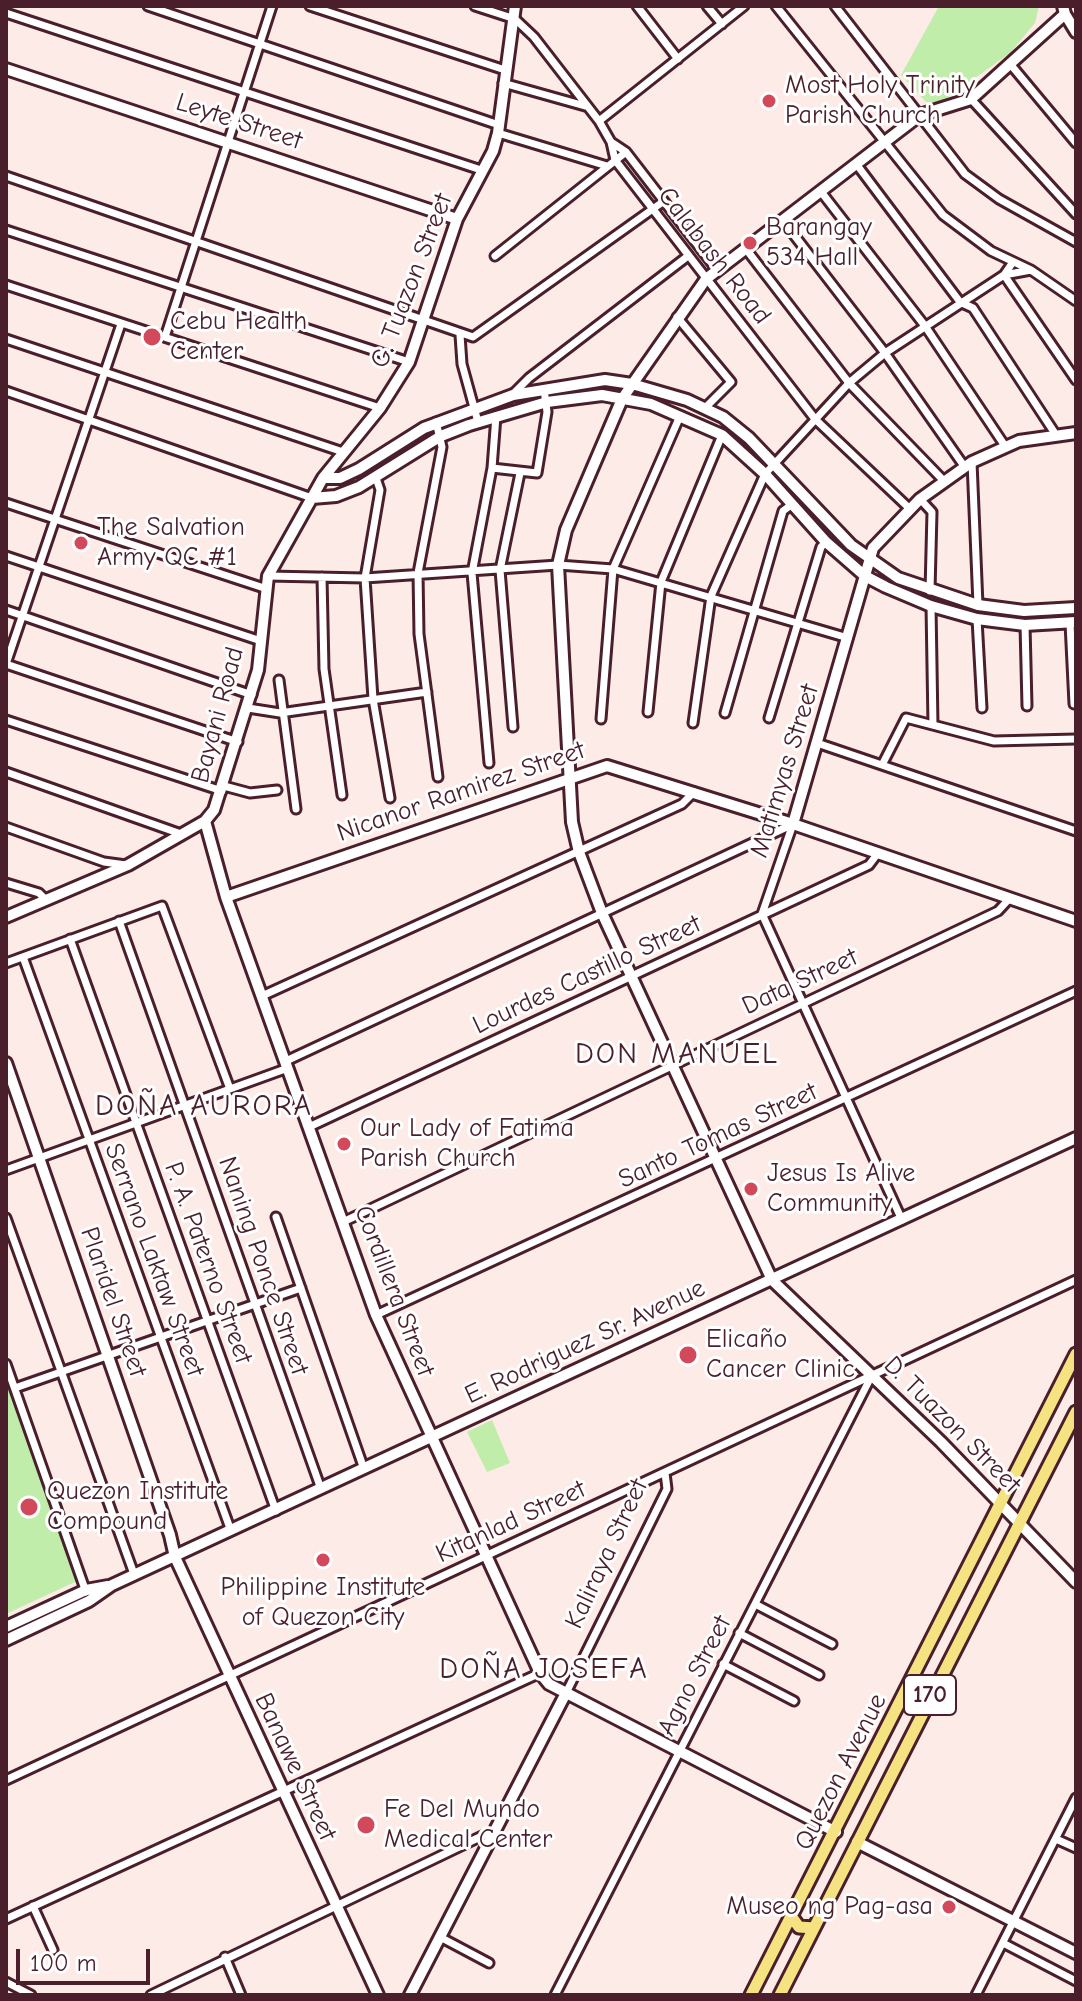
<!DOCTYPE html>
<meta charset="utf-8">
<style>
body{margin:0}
#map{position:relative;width:1082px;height:2001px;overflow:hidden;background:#fcebe6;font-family:"Comic Neue",sans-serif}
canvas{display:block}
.frame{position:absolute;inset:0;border:8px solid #4a1f2b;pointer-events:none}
.scale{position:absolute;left:16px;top:1949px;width:134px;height:36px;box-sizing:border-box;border:4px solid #4a1f2b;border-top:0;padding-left:10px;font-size:24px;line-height:28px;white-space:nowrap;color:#4a1f2b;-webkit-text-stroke:6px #fff;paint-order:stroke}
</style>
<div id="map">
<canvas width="1082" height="2001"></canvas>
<div class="frame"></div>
<div class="scale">100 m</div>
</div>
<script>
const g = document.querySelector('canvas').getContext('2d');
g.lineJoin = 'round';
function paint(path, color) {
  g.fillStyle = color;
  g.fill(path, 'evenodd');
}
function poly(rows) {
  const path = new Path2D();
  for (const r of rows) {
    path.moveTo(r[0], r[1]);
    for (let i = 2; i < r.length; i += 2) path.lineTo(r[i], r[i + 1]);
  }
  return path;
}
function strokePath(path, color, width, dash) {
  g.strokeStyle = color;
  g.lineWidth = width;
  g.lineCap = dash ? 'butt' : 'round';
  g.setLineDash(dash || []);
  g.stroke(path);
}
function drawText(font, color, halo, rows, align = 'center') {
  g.font = font + ' "Comic Neue",sans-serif';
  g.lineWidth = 6;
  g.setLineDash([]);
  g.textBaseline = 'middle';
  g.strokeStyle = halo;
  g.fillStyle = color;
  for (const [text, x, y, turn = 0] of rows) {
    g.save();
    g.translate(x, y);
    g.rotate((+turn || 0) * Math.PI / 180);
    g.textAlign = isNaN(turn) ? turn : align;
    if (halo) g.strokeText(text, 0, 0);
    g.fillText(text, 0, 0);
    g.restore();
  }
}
paint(poly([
 [939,6,1039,6,1035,23,1010,53,940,103,926,102,901,75],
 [6,1376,77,1581,6,1614],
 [492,1420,510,1463,487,1472,467,1432]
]), '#c1edaa');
const street = poly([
 [148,6,499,125],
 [310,6,505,70],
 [475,6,515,19,534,37,599,121,611,142,615,160,815,419,910,509],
 [637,6,678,59],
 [707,6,722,24],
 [776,6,943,215,991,251,1031,270,1076,301],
 [835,6,965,174,999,199,1076,242],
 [6,13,481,170],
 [1011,65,1076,143],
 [503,83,585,106],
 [971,99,1076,214],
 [599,121,744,6],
 [498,133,607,166],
 [611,142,626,152,717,270],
 [857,165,960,302,973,308,1056,435],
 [6,176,473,337,664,201],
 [822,193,925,326,1005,446],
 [784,222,885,353,964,466],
 [6,230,409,362],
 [746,249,849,383,943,480],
 [495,256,626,152],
 [1031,270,1004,275,1076,380],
 [6,285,380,408],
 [677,317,731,382,705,408],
 [460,335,462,364,478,422],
 [165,337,272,6],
 [6,339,343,452],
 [6,391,312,498],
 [514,393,529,378,688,256],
 [436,422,442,447,418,573,419,634,438,777],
 [972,462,978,605],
 [492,468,537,473,547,412,544,389],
 [376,478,380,490,365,578,373,699,390,798],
 [920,499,932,512,930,591],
 [6,503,264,588],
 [6,556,261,641],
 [268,576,365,578,558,565,613,569,848,638],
 [322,577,324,669,342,795],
 [931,606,933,725],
 [6,610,252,695],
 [977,619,982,708],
 [1070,623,1074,704],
 [1025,625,1027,706],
 [6,664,121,324],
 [6,664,238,742],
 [279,680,296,809],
 [248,708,280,713,427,692],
 [648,712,661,582,722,435],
 [725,713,783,511,791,505],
 [769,718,821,547,826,542],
 [601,719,613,569,680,416],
 [6,720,222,791],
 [693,723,711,596,765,474,849,383,885,353,1004,275,1013,262],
 [513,727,500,570,520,473],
 [817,743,1076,831],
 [489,763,472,573,492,468,496,416],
 [882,765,906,718,994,741,1076,739],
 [6,772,181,834],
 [224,786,250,793,277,790],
 [793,824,762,914,902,1220],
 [6,827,104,862,126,865],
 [6,883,39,893,46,900],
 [119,921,321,1489],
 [70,939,276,1511],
 [23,957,231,1531],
 [6,963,162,906,230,1089],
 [262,996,682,804,694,792],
 [286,1061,791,825],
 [309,1127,869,865,878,853],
 [6,1170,288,1068],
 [276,1217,364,1469],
 [6,1218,134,1574],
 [343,1222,998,911,1010,898],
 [376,1315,1076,991],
 [6,1364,86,1592],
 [15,1388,301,1288],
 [755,1604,832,1644],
 [739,1633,819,1675],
 [723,1664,794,1701],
 [566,1693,667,1489,665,1473],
 [6,1780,1076,1280],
 [1056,1839,1076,1848],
 [33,1906,53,1950],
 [6,1919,540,1673],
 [440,1937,489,1963],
 [1003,1943,1076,1981],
 [225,1957,241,1995],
 [6,1982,31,1995],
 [151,1995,484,1835,491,1835],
 [555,1995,872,1375],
 [976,1995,1076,1798]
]);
const secondary = poly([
 [1063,6,1065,14,971,99,920,115,706,279,622,399,566,530,558,565,572,822,579,852,602,913,772,1280,941,1442,1076,1582],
 [1065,14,1076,32],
 [6,69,457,219],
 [323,478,340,478,359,469,424,428,513,395,605,380,632,384,687,400,723,417,749,438,851,545,898,578,978,605,1024,611,1076,608],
 [312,498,336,496,359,487,441,436,469,425,547,402,602,395,651,404,722,435,765,474,826,542,865,576,886,587,931,606,977,619,1025,625,1076,622],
 [205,821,226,897,376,1315,540,1673,549,1684,836,1832],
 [793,824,873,548,920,499,972,462,1019,441,1076,433],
 [226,897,607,766,793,824,1076,921],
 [6,917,128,865,205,821,214,810,258,670,268,576,323,478,380,408,409,362,457,219,493,151,498,133,515,6],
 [6,1063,170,1535,175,1557,378,1995],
 [6,1627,86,1590,108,1586],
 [6,1640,89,1601,112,1585,1076,1138],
 [857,1842,1076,1953],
 [410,1995,566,1693]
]);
const primary = poly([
 [791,1916,799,1927,814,1928],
 [751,1995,1076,1354],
 [780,1995,1076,1412]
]);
strokePath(street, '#4a1f2b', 13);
strokePath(secondary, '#4a1f2b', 16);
strokePath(primary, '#4a1f2b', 17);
strokePath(street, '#fff', 7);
strokePath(secondary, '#fff', 10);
strokePath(primary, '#f5e382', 11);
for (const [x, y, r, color] of [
 [769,101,8,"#d1495b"],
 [750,243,8,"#d1495b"],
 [152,337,10,"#d1495b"],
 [81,543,8,"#d1495b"],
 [344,1144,8,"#d1495b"],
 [751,1189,8,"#d1495b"],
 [688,1355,10,"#d1495b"],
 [29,1507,10,"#d1495b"],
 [323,1560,8,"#d1495b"],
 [366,1825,10,"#d1495b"],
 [949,1907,8,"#d1495b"]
]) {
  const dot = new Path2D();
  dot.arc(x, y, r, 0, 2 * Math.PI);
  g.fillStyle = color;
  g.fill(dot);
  strokePath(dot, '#fff', 3);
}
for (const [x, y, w] of [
 [930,1695,52]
]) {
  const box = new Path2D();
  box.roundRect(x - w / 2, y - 20, w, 40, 6);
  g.fillStyle = '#fff';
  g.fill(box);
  strokePath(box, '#4a1f2b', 2);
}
drawText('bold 24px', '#4a1f2b', null, [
 ["170",930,1695]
]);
drawText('26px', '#4a1f2b', '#fff', [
 ["Most Holy Trinity",785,86],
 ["Parish Church",785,116],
 ["Barangay",766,228],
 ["534 Hall",766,258],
 ["Cebu Health",170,322],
 ["Center",170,352],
 ["The Salvation",97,528],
 ["Army QC #1",97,558],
 ["Our Lady of Fatima",360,1129],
 ["Parish Church",360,1159],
 ["Jesus Is Alive",767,1174],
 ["Community",767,1204],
 ["Elicaño",706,1340],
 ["Cancer Clinic",706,1370],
 ["Quezon Institute",47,1492],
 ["Compound",47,1522],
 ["Philippine Institute",323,1588,"center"],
 ["of Quezon City",323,1618,"center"],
 ["Fe Del Mundo",384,1810],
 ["Medical Center",384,1840],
 ["Museo ng Pag-asa",933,1907,"right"]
], 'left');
drawText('26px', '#4a1f2b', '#fff', [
 ["Leyte Street",239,122,18],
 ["Calabash Road",714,256,52],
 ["G. Tuazon Street",412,281,-69],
 ["Bayani Road",218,715,-75],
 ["Matimyas Street",785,771,-73],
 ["Nicanor Ramirez Street",461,792,-19],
 ["Lourdes Castillo Street",587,975,-25],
 ["Data Street",800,982,-25],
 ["Santo Tomas Street",718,1136,-25],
 ["Serrano Laktaw Street",154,1260,70],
 ["P. A. Paterno Street",208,1263,70],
 ["Naning Ponce Street",263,1266,71],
 ["Cordillera Street",394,1291,69],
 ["Plaridel Street",113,1302,71],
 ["E. Rodriguez Sr. Avenue",585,1342,-25],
 ["D. Tuazon Street",952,1425,45],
 ["Kitanlad Street",511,1522,-25],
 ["Kaliraya Street",607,1554,-65],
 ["Agno Street",695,1676,-63],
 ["Banawe Street",295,1767,65],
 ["Quezon Avenue",841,1772,-63]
]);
g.letterSpacing = '2px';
drawText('30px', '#4a1f2b', '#fff', [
 ["DON MANUEL",677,1055],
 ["DOÑA AURORA",204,1107],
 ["DOÑA JOSEFA",544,1670]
]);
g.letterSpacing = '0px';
</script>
